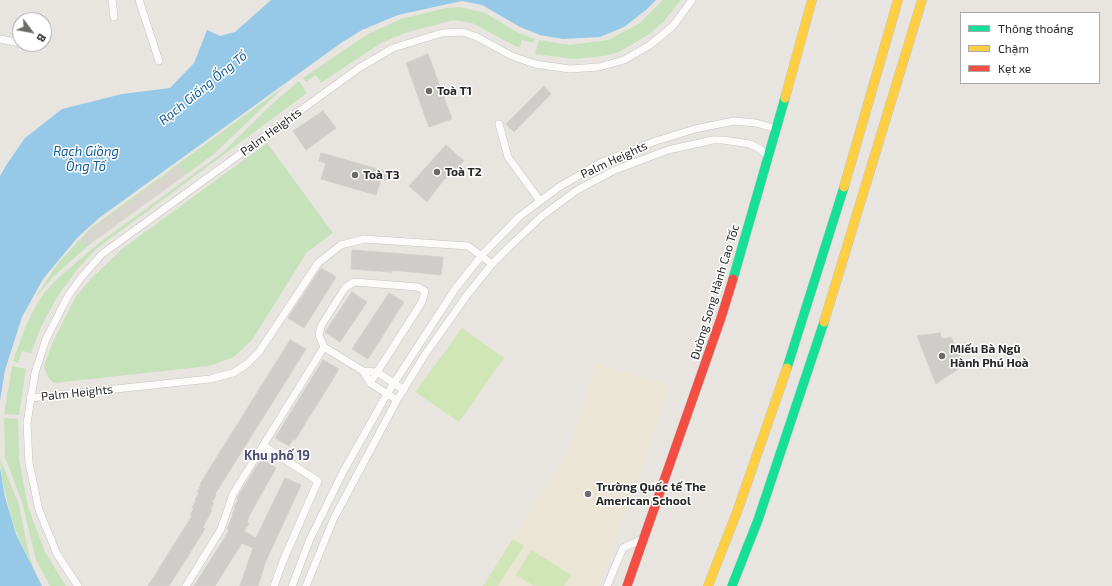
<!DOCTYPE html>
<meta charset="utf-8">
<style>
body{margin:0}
#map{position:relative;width:1112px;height:586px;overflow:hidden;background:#e8e5e0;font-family:"Exo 2",sans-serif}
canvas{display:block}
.legend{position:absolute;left:960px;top:12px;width:140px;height:72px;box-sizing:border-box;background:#fff;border:1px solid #a9a9a9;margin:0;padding:5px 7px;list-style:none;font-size:12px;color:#292929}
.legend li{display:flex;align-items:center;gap:8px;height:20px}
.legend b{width:20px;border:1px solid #a9a9a9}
.north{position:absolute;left:12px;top:12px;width:40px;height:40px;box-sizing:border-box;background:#fff;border:1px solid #a9a9a9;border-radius:50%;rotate:122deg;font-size:11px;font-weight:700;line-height:16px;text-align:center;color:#292929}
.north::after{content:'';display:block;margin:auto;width:14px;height:18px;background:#6c6b69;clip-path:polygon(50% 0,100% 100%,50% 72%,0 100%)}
</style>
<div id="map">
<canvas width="1112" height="586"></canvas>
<ul class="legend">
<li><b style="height:5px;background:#16e098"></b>Thông thoáng</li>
<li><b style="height:5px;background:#ffcf43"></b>Chậm</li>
<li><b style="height:5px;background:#f24e42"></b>Kẹt xe</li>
</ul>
<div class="north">B</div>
</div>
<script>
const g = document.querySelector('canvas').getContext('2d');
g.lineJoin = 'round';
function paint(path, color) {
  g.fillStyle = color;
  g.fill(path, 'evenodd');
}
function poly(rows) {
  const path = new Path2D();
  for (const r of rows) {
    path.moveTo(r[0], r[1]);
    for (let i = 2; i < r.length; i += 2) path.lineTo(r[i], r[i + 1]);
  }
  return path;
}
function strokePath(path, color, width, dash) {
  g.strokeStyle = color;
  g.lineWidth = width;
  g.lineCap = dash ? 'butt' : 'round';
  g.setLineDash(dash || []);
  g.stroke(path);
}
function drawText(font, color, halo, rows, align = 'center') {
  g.font = font + ' "Exo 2",sans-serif';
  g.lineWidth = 3;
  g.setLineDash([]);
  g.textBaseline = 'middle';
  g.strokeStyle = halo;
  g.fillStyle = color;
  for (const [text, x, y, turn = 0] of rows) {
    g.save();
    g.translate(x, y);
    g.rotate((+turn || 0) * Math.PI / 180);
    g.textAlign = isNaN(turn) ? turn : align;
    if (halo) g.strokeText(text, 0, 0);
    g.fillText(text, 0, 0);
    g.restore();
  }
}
paint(poly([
 [596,363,671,386,599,586,483,586,567,453]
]), '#eae5d5');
paint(poly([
 [663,0,681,0,664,21,651,33,619,52,604,56,573,59,535,54,539,40,569,45,608,40,640,23],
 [461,7,485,13,519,33,535,39,533,43,522,40,519,48,472,23,453,20,405,33,381,43,321,83,316,75,306,82,303,78,368,34,401,19,446,8],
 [299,81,307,93,96,249,76,271,57,297,41,327,31,353,22,351,18,363,13,361,25,328,34,309,44,293,57,279,99,243,222,153,272,104],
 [286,85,214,154,184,176,185,171,85,245,89,245,54,276,35,298,58,263,91,228],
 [267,143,333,233,307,252,252,340,234,357,209,366,54,383,47,376,44,366,52,344,76,296,90,280,122,249],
 [12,366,26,369,19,415,4,414],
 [4,418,18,419,19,458,28,507,45,552,66,586,50,586,36,560,22,502,5,457],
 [0,458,19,505,29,555,35,572,17,534,11,517,2,478]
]), '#c6e2ba');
paint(poly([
 [462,328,504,358,459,422,415,392],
 [513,539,524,546,498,586,483,586],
 [531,550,571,575,564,586,534,586,516,575]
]), '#d0e6b7');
paint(poly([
 [178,166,185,171,184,176,89,245,85,245,81,239,92,229]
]), '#d8d5cf');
paint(poly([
 [271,0,656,0,646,10,624,27,600,37,563,39,540,35,520,27,482,5,462,1,398,15,362,30,341,43,99,218,78,237,43,279,22,317,5,370,0,401,0,176,7,164,25,138,62,109,122,94,170,88,194,63,207,30,220,36,235,32],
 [0,467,5,497,16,534,42,586,0,586]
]), '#95c9e7');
const building = poly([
 [428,54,452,119,429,127,406,63,428,54],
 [544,86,551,94,514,132,506,124,544,86],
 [323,111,336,128,306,150,293,131,323,111],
 [446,145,464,161,442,182,427,202,409,186,446,145],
 [321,153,389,172,387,180,381,179,376,195,321,179,326,163,319,161,321,153],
 [352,250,443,257,441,275,392,270,392,272,351,269,352,250],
 [321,268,336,277,304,328,288,318,321,268],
 [352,292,367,302,340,342,325,332,352,292],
 [389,293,404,302,368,359,352,349,389,293],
 [940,333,942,339,951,337,964,365,936,384,917,336,940,333],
 [290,340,306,349,215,494,216,495,212,502,214,503,210,509,212,510,203,527,205,529,169,586,148,586,192,516,190,515,194,508,192,507,196,501,195,500,199,493,197,492,201,485,200,484,290,340],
 [323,360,339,369,295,440,293,439,289,446,275,438,323,360],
 [261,459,276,468,249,516,247,522,249,524,244,531,256,538,285,478,301,485,265,563,258,586,240,586,253,548,242,543,215,586,194,586,229,531,227,529,233,515,232,514,235,508,234,507,238,500,237,498,261,459]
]);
paint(building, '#cfcdc9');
strokePath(building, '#d3d0cc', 1);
const street = poly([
 [112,0,114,17],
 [139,0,159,61],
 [0,39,20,43],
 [499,124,508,157,540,201],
 [363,371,324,347,319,335,321,326,345,288,354,282,418,287,425,291,422,302,370,383],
 [30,398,210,379,233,373,247,364,259,352,318,263,341,245,364,239,468,246,492,264],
 [397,400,370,383,363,371,377,372,404,390],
 [264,446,318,481,283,561,274,586],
 [78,586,57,554,39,510,29,463,27,423,35,373,46,339,68,296,80,279,102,254,359,68,393,48,442,33,463,32,477,37,512,56,535,64,570,69,599,67,624,60,650,45,673,26,692,0],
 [186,586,221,529,233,494,324,347],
 [292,586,310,539,343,472,387,394,455,289,482,255,519,217,559,187,600,163,656,141,695,129,734,121,756,123,777,129],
 [306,586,334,518,397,400,424,356,467,295,492,264,510,246,542,216,577,190,615,170,668,150,713,140,723,140,750,144,760,149,769,158],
 [607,586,623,548,645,538]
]);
const fast = poly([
 [733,279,785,98],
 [787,368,844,187],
 [732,586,758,520,824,322]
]);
const slow = poly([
 [785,98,812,0],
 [844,187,898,0],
 [824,322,922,0],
 [708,586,737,512,787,368]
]);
const jam = poly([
 [627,586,721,318,733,279]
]);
strokePath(street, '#c6c4c5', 8);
strokePath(fast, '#c6c4c5', 10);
strokePath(slow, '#c6c4c5', 10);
strokePath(jam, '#c6c4c5', 10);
strokePath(street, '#fcfbfa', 7);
strokePath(fast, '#16e098', 9);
strokePath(slow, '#ffcf43', 9);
strokePath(jam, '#f24e42', 9);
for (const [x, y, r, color] of [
 [429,91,4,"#6c6b69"],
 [437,172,4,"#6c6b69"],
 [355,175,4,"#6c6b69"],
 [942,356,4,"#6c6b69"],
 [588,494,4,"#6c6b69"]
]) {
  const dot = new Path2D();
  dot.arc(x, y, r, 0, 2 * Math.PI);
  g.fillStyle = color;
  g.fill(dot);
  strokePath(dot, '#fff', 1.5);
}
drawText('bold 12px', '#292929', '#fff', [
 ["Toà T1",437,91],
 ["Toà T2",445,172],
 ["Toà T3",363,175],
 ["Miếu Bà Ngũ",950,349],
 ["Hành Phú Hoà",950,363],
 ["Trường Quốc tế The",596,487],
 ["American School",596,501]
], 'left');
drawText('12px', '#292929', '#fff', [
 ["Palm Heights",271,132,-36],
 ["Palm Heights",614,160,-25],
 ["Đường Song Hành Cao Tốc",715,292,-73],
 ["Palm Heights",77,393,-6]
]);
drawText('italic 13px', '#125a95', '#fff', [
 ["Rạch Giống Ống Tố",203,88,-39],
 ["Rạch Giồng",86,152],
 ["Ông Tố",86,167]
]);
drawText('bold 13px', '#4c4f78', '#fff', [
 ["Khu phố 19",277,456]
]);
</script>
